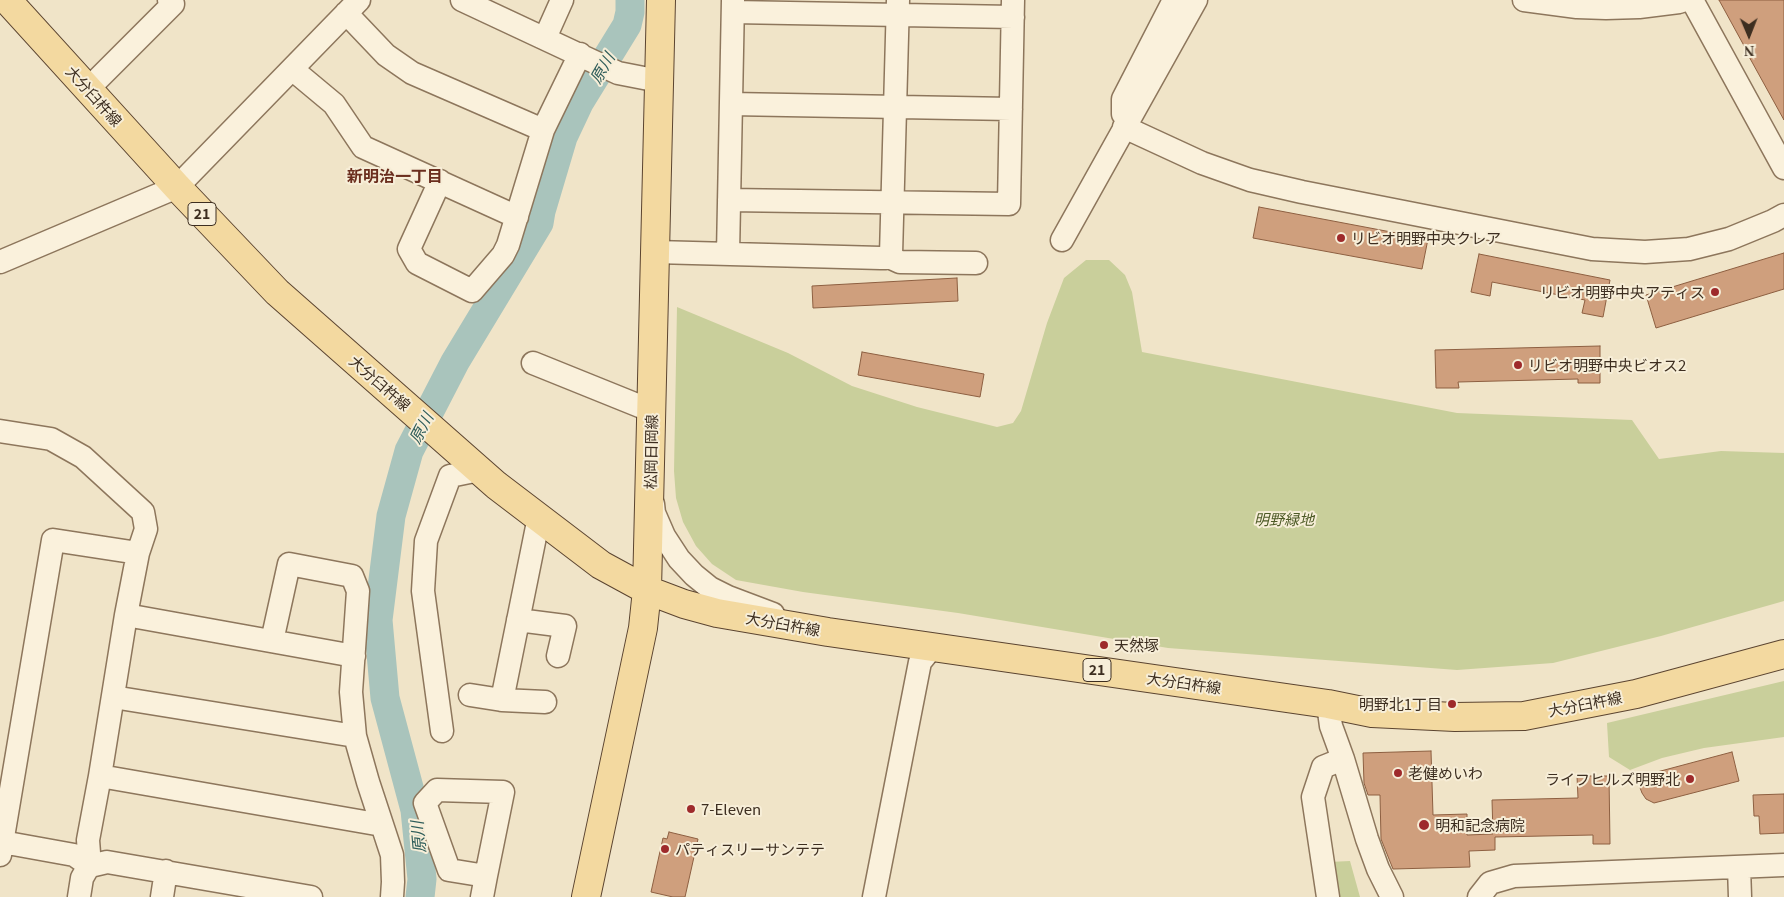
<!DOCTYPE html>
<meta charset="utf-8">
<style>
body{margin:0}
#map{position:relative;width:1784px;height:897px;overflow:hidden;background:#f0e4c8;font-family:Georgia,serif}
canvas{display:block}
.north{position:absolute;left:1724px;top:10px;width:50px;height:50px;-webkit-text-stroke:4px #f7eed8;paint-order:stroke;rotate:179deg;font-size:14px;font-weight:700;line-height:20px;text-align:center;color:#3d2e20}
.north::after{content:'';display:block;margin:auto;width:18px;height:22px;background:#3d2e20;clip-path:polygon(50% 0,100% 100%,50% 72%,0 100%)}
</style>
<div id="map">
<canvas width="1784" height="897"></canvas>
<div class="north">N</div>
</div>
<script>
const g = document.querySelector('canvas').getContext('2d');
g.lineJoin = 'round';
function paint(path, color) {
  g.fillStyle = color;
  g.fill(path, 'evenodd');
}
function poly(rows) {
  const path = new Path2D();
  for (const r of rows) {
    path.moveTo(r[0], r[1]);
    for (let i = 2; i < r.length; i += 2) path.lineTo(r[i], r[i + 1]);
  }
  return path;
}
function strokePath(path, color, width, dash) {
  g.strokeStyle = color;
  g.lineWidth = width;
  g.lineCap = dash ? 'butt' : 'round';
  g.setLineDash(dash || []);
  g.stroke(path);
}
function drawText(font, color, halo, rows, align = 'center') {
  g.font = font + ' Georgia,"Noto Sans JP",serif';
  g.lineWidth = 4;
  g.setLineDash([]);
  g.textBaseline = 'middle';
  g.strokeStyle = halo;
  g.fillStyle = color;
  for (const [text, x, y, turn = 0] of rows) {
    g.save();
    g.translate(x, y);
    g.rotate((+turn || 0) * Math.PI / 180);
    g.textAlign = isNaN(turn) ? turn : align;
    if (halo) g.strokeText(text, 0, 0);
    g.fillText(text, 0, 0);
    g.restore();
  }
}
paint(poly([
 [1086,260,1109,260,1125,275,1132,292,1142,352,1457,413,1632,420,1659,459,1721,451,1784,453,1784,601,1661,636,1553,663,1457,670,1168,648,958,613,803,592,736,580,712,564,696,546,683,522,676,498,674,471,677,307,788,353,852,386,917,407,997,427,1013,423,1021,411,1047,323,1064,278],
 [1784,681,1784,737,1704,748,1662,758,1630,770,1609,757,1607,723],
 [1350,861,1360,897,1333,897,1329,862]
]), '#c9cf9b');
strokePath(poly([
 [420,897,422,879,415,810,385,698,378,620,391,516,409,451,455,362,539,223,541,211,563,137,579,103,627,25,630,12,630,0]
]), '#a9c4bc', 29);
const building = poly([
 [1719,0,1784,0,1784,120,1747,53,1748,53,1719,0],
 [1259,207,1428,239,1422,269,1253,238,1259,207],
 [1784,253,1784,289,1656,328,1646,295,1784,253],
 [1479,254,1610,280,1603,317,1582,313,1585,300,1492,282,1490,296,1471,292,1479,254],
 [957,278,958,301,813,308,812,286,957,278],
 [1600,346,1600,383,1578,383,1578,379,1458,382,1459,388,1436,388,1435,350,1600,346],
 [862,352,984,374,980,397,858,375,862,352],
 [1431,751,1433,815,1467,814,1467,835,1493,834,1492,800,1578,798,1577,776,1609,776,1610,844,1593,844,1593,835,1495,837,1495,850,1469,851,1470,867,1393,869,1381,839,1380,795,1368,795,1364,783,1363,753,1431,751],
 [1732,752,1739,781,1654,803,1646,799,1642,793,1639,785,1642,776,1732,752],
 [1784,794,1784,833,1760,834,1759,816,1754,816,1753,795,1784,794],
 [669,832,698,839,685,897,673,897,651,892,663,838,667,839,669,832]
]);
paint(building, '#cf9f7d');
strokePath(building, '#8d5f41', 1);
const minor = poly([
 [462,0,618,73,659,81],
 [1524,0,1577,7,1606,8,1639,7,1679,2,1685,0],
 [1692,0,1784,168],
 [733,12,1013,17],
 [346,13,386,55,412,73,543,130],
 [545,38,562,0],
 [292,69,334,104,363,147,517,217],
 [88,89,173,4,169,0],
 [731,104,1011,109],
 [1123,114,1123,99,1174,0],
 [1124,127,1202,163,1250,180,1302,192,1592,249,1645,252,1689,249,1729,239,1773,221,1784,215],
 [440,181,409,249,417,263,472,291,503,255,508,245,543,130,580,54],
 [729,200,1009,204,1013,0],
 [1062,240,1196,0],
 [655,252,881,258,886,258,891,255,898,0],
 [728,254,733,0],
 [889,257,900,262,976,263],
 [0,262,177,187,359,0],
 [533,363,652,411],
 [0,431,51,439,83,457,143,512,146,529,138,553,126,615,100,776,88,840,90,866],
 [653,504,654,513,664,536,679,559,694,575,710,588,728,597,773,614],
 [126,615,354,656],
 [518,620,565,626,558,656],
 [272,641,289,564,352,576,358,591,351,692,355,736,368,782,392,855,393,882,392,897],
 [470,695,502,700,539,517],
 [113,697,355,736],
 [502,700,545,702],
 [1328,704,1331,726,1343,759,1367,839,1378,869,1392,897],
 [442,731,423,591,426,541,450,476,479,470],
 [100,776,382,825],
 [2,842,74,855,90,866],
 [0,855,53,540,138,553],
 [1739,867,1740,897],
 [79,897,82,878,86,871,90,866,107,862,311,897],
 [162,897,166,871],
 [482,897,486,876,503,792,437,790,425,803,449,870,486,876],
 [874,897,920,662,933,646],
 [1328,897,1313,797,1323,767,1343,759],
 [1479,897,1490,883,1514,876,1784,865]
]);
const major = poly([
 [7,0,177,187,277,292,496,485,601,565,647,590,684,604,717,613,828,632,1328,704,1372,713,1455,717,1524,716,1636,694,1784,654],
 [586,897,643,628,647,590,661,0]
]);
strokePath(minor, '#8d765c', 25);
strokePath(major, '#5b4430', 30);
strokePath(minor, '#faf1dc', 22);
strokePath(major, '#f3d9a0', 28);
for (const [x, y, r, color] of [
 [1341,238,5,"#9e2a2b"],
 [1715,292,5,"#9e2a2b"],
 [1518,365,5,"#9e2a2b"],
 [1104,645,5,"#9e2a2b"],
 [1452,704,5,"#9e2a2b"],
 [1398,773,5,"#9e2a2b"],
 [1690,779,5,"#9e2a2b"],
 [691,809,5,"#9e2a2b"],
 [1424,825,6,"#9e2a2b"],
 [665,849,5,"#9e2a2b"]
]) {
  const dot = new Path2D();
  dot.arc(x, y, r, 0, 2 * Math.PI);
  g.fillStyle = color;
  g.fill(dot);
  strokePath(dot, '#f7eed8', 2);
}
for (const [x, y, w] of [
 [202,214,28],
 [1097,670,28]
]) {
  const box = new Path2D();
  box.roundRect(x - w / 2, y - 11.5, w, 23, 4);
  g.fillStyle = '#f7eed8';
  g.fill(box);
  strokePath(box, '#3d2e20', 1);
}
drawText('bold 14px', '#3d2e20', null, [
 ["21",202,214],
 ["21",1097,670]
]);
drawText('15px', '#3d2e20', '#f7eed8', [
 ["大分臼杵線",94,96,48],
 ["大分臼杵線",380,383,41],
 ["松岡日岡線",651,452,-89],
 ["大分臼杵線",783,624,10],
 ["大分臼杵線",1184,683,8],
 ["大分臼杵線",1585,704,-11]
]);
drawText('15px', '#3d2e20', '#f7eed8', [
 ["リビオ明野中央クレア",1351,238],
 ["リビオ明野中央アティス",1705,292,"right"],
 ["リビオ明野中央ビオス2",1528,365],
 ["天然塚",1114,645],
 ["明野北1丁目",1442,704,"right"],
 ["老健めいわ",1408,773],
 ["ライフヒルズ明野北",1680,779,"right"],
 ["7-Eleven",701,809],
 ["明和記念病院",1435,825],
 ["パティスリーサンテテ",675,849]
], 'left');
drawText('italic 15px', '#4d5a26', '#f7eed8', [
 ["明野緑地",1284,519]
]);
drawText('italic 16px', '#2f5d5a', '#f7eed8', [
 ["原川",602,68,-60],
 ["原川",421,428,-62],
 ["原川",418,837,-95]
]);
drawText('bold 16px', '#6b2e1e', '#f7eed8', [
 ["新明治一丁目",395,176]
]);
</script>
